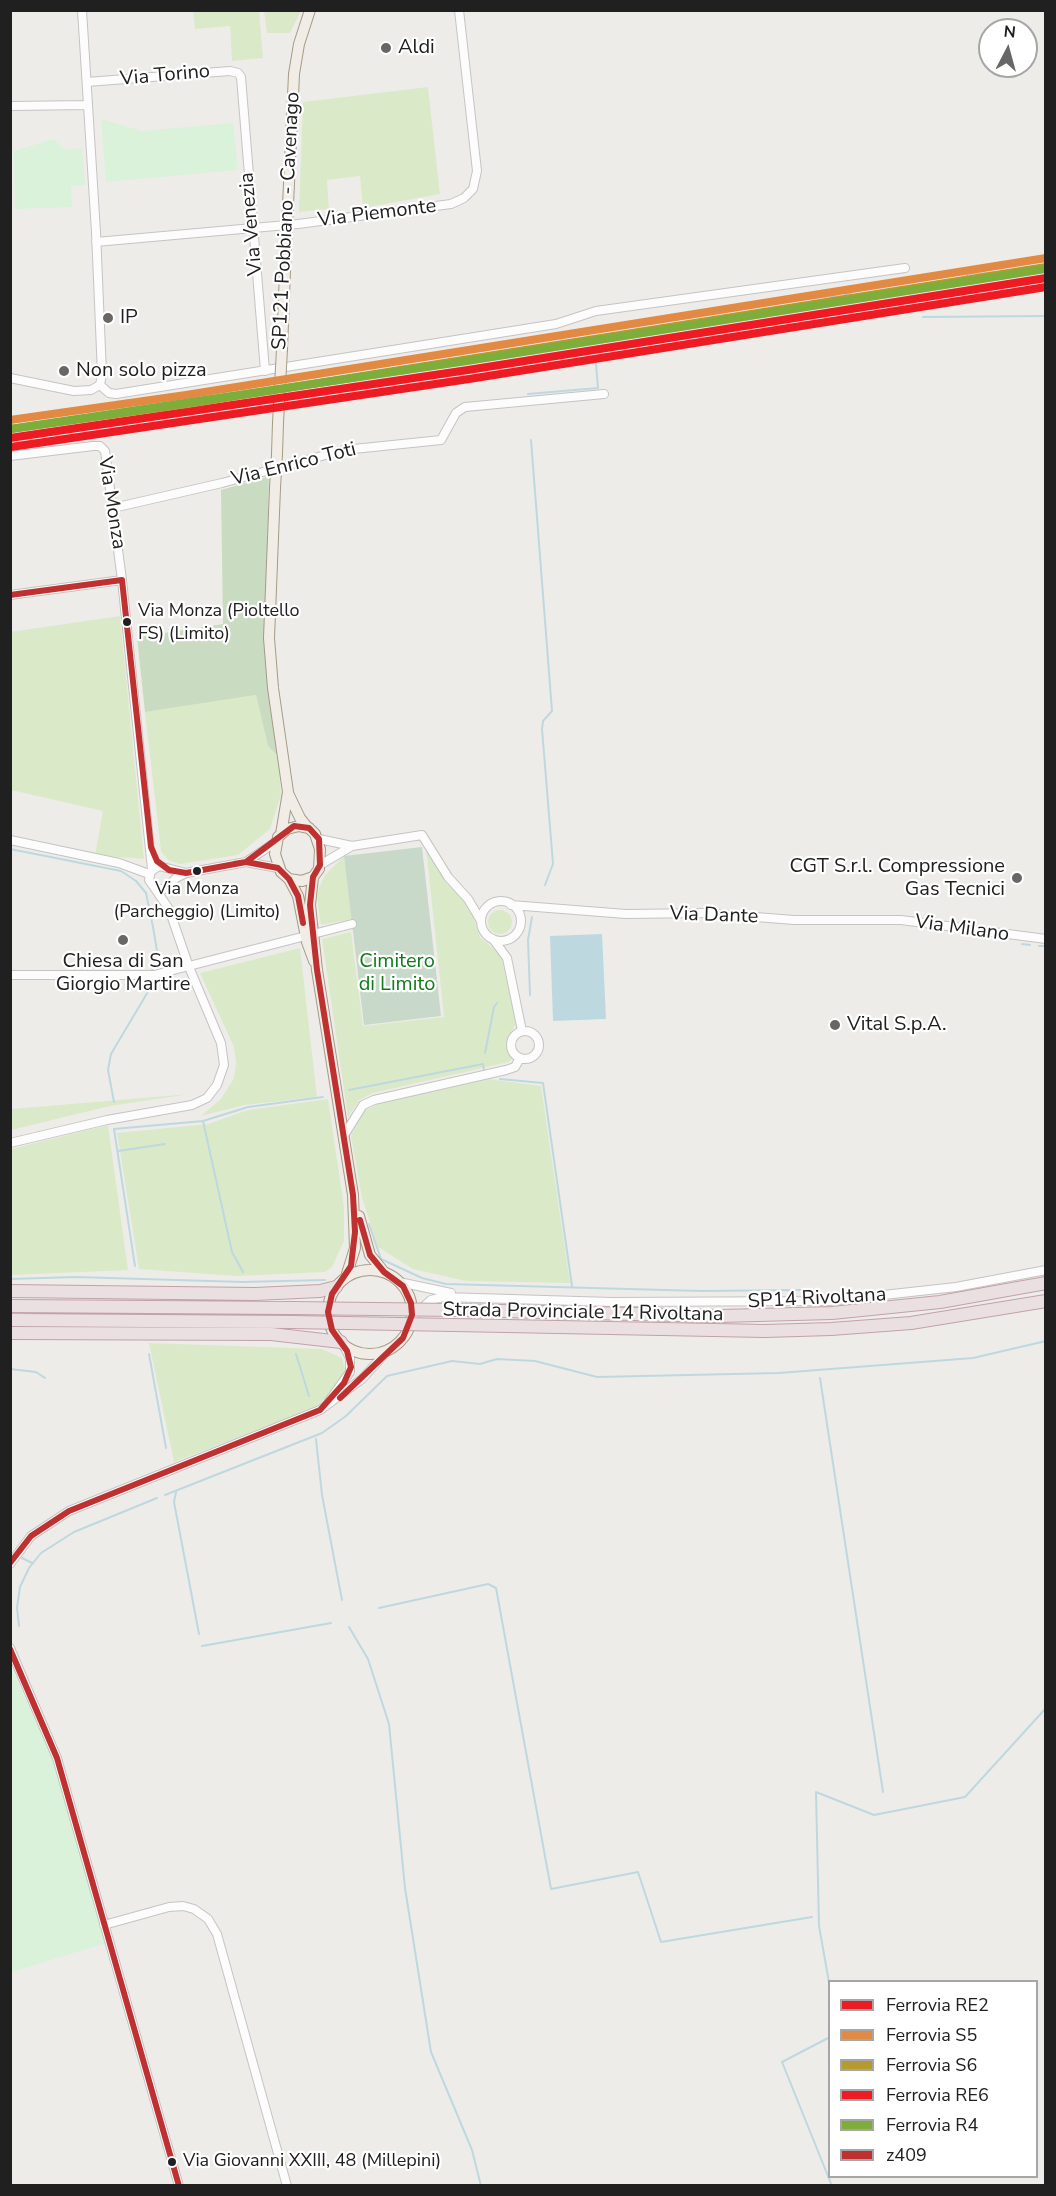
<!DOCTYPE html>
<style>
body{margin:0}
#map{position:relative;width:1056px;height:2196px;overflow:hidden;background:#eeece9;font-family:"Nunito Sans",sans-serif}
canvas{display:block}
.frame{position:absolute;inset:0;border:12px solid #202020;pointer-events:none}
.legend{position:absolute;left:828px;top:1980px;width:210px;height:198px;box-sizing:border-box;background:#fff;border:2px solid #a6a6a6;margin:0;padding:8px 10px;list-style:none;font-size:18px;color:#202020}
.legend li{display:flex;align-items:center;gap:12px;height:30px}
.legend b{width:30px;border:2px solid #a6a6a6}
.north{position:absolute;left:978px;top:18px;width:60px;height:60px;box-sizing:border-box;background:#fff;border:2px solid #a6a6a6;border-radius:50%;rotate:6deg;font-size:16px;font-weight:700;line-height:24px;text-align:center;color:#202020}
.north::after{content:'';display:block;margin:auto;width:21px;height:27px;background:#686766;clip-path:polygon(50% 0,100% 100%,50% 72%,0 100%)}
</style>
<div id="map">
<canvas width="1056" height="2196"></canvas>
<div class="frame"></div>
<ul class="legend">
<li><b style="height:8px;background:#ed1c24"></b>Ferrovia RE2</li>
<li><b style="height:8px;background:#e28a43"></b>Ferrovia S5</li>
<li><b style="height:8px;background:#b49b2f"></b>Ferrovia S6</li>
<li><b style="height:8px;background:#ed1c24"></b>Ferrovia RE6</li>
<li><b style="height:8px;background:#7dad3a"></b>Ferrovia R4</li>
<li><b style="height:8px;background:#bf3131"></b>z409</li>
</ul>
<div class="north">N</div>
</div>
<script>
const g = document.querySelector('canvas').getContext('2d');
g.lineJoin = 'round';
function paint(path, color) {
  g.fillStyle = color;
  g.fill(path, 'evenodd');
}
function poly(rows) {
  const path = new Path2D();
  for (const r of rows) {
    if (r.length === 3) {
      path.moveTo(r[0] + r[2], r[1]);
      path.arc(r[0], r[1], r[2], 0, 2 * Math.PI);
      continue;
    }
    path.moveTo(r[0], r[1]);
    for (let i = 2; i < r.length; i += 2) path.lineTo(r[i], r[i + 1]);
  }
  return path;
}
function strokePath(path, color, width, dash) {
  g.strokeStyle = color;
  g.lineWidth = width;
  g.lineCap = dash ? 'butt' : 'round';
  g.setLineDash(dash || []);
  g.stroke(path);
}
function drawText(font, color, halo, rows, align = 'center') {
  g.font = font + ' "Nunito Sans",sans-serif';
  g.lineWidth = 4.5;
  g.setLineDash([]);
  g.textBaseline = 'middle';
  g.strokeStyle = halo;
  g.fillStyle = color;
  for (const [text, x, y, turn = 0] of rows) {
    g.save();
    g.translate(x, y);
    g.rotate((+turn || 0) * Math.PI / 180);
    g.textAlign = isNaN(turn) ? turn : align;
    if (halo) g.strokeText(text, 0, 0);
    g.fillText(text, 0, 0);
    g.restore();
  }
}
paint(poly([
 [193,11,259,11,263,58,232,61,230,26,195,29],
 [264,11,264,10,301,11,290,33,267,33],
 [428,87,440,194,363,208,360,176,327,180,329,209,299,212,303,102],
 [120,616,144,859,95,855,103,811,11,790,10,632],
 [256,695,268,746,278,756,281,795,270,829,238,855,180,864,168,860,161,851,145,712],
 [426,848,446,883,469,904,480,937,501,955,515,1018,515,1025,506,1043,513,1058,509,1062,373,1093,359,1100,348,1117,322,939,351,932,363,1026,444,1017],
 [344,856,352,919,321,925,317,898,319,888,325,875],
 [500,922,12],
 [300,948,317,1097,245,1105,201,1116,221,1099,234,1078,236,1063,234,1047,200,973],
 [489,1079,541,1086,570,1283,466,1281,413,1269,378,1247,362,1198,351,1135,364,1111,380,1103],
 [190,1094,110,1106,11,1130,11,1109],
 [328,1099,344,1207,344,1241,332,1267,325,1272,236,1276,139,1269,117,1133,208,1124,248,1110],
 [108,1125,128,1270,11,1275,11,1149],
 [149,1343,322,1349,342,1358,346,1373,339,1385,317,1407,174,1462]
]), '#daeac9');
paint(poly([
 [269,476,265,640,278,756,268,746,256,695,145,712,137,637,223,624,221,490]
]), '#c9dbc0');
paint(poly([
 [422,847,441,1016,364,1025,344,856]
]), '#c8d8c9');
paint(poly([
 [101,119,142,131,233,123,238,170,106,182],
 [54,139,65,150,82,148,85,185,71,186,72,207,15,209,14,151],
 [10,1665,60,1775,110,1942,11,1972]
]), '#d9f2d9');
paint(poly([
 [602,934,606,1019,553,1021,550,936]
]), '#bed8e0');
strokePath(poly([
 [923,317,1046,316],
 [528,394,598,388,596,364],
 [531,440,552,711,543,721,542,729,553,864,545,885],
 [10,849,121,871,136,881,146,893,153,927,157,951,152,970],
 [1022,944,1030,945],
 [1039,946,1046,946],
 [530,995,528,940,532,917],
 [485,1053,494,1007,497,1003],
 [500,1079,543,1083,572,1286],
 [349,1090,483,1064,484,1070],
 [114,1102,108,1070,111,1054,149,990],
 [203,1121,232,1252,243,1272],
 [118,1151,165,1144],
 [369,1224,381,1259,422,1278,446,1284,702,1291,801,1290],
 [135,1266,114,1129,203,1121,248,1107,323,1097],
 [10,1279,76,1277,243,1282,325,1280],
 [149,1354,166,1448],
 [296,1354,309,1396],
 [10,1369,36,1372,45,1378],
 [820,1378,883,1792],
 [316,1439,322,1495,342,1600],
 [176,1492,174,1502,199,1634],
 [165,1495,322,1433,346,1416,387,1376,452,1361,480,1364,497,1359,535,1361,597,1377,779,1373,973,1358,1046,1341],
 [22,1558,32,1563],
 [379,1608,488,1584,496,1588,551,1889,638,1872,661,1942,812,1917],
 [19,1626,17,1608,20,1587,29,1568,41,1553,74,1532,157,1498],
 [349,1627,368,1659,389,1724,405,1888,431,2052,472,2150,481,2186],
 [202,1646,331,1623],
 [830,1988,819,1926,816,1792,874,1815,965,1797,1046,1708],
 [830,2037,782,2062,832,2186]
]), '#bed8e0', 2);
const minor = poly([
 [82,10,96,232,102,374,100,385],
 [87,82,230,71,238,73,241,77,265,371],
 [10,106,88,105],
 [96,242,298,224,451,204,464,198,473,189,477,171,459,10],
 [10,378,74,391,91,390,100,385],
 [100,385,109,393,116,394,556,324,596,311,905,268],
 [10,456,93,446,100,446,105,451,122,580,152,869],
 [113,508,222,483,344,450,441,440,456,413,465,407,604,394],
 [10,595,122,580],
 [319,839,352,846,422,835,448,877,468,899,481,921],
 [10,840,119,863,149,874],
 [246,862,276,842],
 [320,865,352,846],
 [156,889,165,889,176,878,186,873,246,862,278,868],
 [501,921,20],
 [511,905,626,914,705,913,794,920,901,920,1046,939],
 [493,939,507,958,522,1031],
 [10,975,154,975,352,924],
 [525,1045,14],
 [343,1137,363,1105,374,1100,506,1070,515,1067,520,1058],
 [10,1143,107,1120,192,1105,207,1098,217,1085,224,1065,221,1043,189,967,169,909,149,880,151,871,159,866,186,873],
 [399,1282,451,1293],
 [411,1318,431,1300,443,1297,612,1302,829,1301,956,1287,1046,1270],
 [329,1401,350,1372,350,1358,343,1344],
 [10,1564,31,1536,69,1511,320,1410,362,1379,389,1349],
 [10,1648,57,1758,179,2186],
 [104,1925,169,1907,183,1906,194,1909,208,1919,217,1934,287,2186]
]);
const major = poly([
 [288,205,294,74,299,44,310,10],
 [282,349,286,244],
 [277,454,278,423],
 [275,488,269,638,273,688,288,792,281,834],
 [288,793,300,818,308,828],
 [299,826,309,828,315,834,320,849,319,869,313,877,302,881,289,879,281,872,275,854,278,837,287,829,299,826],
 [313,877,310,905,317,970,353,1195,355,1248,346,1277],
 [289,879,298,896,307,942,314,961],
 [359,1216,370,1255,384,1272],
 [370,1312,42]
]);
const highway = poly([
 [10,1291,255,1294,320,1291,336,1287],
 [10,1306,293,1308],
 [456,1310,721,1316,832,1313,940,1302,1046,1283],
 [10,1320,291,1322],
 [454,1325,765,1331,831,1329,911,1323,1046,1301],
 [10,1333,271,1334,341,1342]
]);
strokePath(minor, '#c5c4c3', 10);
strokePath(major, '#a49b86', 12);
strokePath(highway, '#c2a1aa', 14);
strokePath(minor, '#fcfcfc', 8);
strokePath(major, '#f1ede6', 10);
strokePath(highway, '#ebe0e1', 12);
const rail = poly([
 [968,276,1046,269],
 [767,302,850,293]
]);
strokePath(rail, '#cbcbca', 4.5);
strokePath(rail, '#fff', 2, [7]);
const majorBridge = poly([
 [286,244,288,205],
 [278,423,282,349],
 [275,488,277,454]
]);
const highwayBridge = poly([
 [293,1308,456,1310],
 [291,1322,454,1325]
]);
strokePath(majorBridge, '#a49b86', 12, []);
strokePath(highwayBridge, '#c2a1aa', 14, []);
strokePath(majorBridge, '#f1ede6', 10);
strokePath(highwayBridge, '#ebe0e1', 12);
strokePath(poly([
 [10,595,122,580],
 [234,864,246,862,278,868,289,879,298,896,303,923],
 [340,1398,403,1338,412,1315,411,1303,403,1286,384,1272,370,1255,360,1220],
 [10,1563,31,1536,69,1511,320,1410,344,1383,351,1367,347,1351,332,1330,328,1312,332,1294,351,1266,355,1232,353,1195,317,970,310,905,313,877,320,865,319,839,309,828,294,826,246,862,186,873,169,870,157,861,151,847,122,580],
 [10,1649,57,1758,179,2186]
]), '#bf3131', 6);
strokePath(poly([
 [10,438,468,370,1046,278]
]), '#ed1c24', 8);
strokePath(poly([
 [10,420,186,395,1046,258]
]), '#e28a43', 8);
strokePath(poly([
 [11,429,187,404,1046,267]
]), '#b49b2f', 8);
strokePath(poly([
 [11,447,469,379,1046,287]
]), '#ed1c24', 8);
strokePath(poly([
 [10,429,467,361,1045,269]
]), '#7dad3a', 8);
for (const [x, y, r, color] of [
 [386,48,6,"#686766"],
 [108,318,6,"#686766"],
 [64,371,6,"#686766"],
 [127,622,5,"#202020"],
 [197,871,5,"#202020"],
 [1017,878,6,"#686766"],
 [123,940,6,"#686766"],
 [835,1025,6,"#686766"],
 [172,2162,5,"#202020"]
]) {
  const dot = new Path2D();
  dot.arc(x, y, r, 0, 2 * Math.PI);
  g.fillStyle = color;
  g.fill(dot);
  strokePath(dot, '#fff', 2);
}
drawText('18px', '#202020', '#fff', [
 ["Via Monza (Pioltello",138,612],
 ["FS) (Limito)",138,635],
 ["Via Monza",197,890,"center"],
 ["(Parcheggio) (Limito)",197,913,"center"],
 ["Via Giovanni XXIII, 48 (Millepini)",183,2162]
], 'left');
drawText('20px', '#202020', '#fff', [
 ["Aldi",398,48],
 ["IP",120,318],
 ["Non solo pizza",76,371],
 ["CGT S.r.l. Compressione",1005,867,"right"],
 ["Gas Tecnici",1005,890,"right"],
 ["Chiesa di San",123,962,"center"],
 ["Giorgio Martire",123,985,"center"],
 ["Vital S.p.A.",847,1025]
], 'left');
drawText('20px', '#202020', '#fff', [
 ["Via Torino",165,76,-5],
 ["Via Piemonte",377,214,-7],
 ["SP121 Pobbiano - Cavenago",287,221,-87],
 ["Via Venezia",252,224,-95],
 ["Via Enrico Toti",294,465,-14],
 ["Via Monza",111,503,81],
 ["Via Dante",714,916,2],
 ["Via Milano",962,929,8],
 ["SP14 Rivoltana",817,1299,-3],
 ["Strada Provinciale 14 Rivoltana",583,1313,1]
]);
drawText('20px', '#117b1c', '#fff', [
 ["Cimitero",397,962],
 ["di Limito",397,985]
]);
</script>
